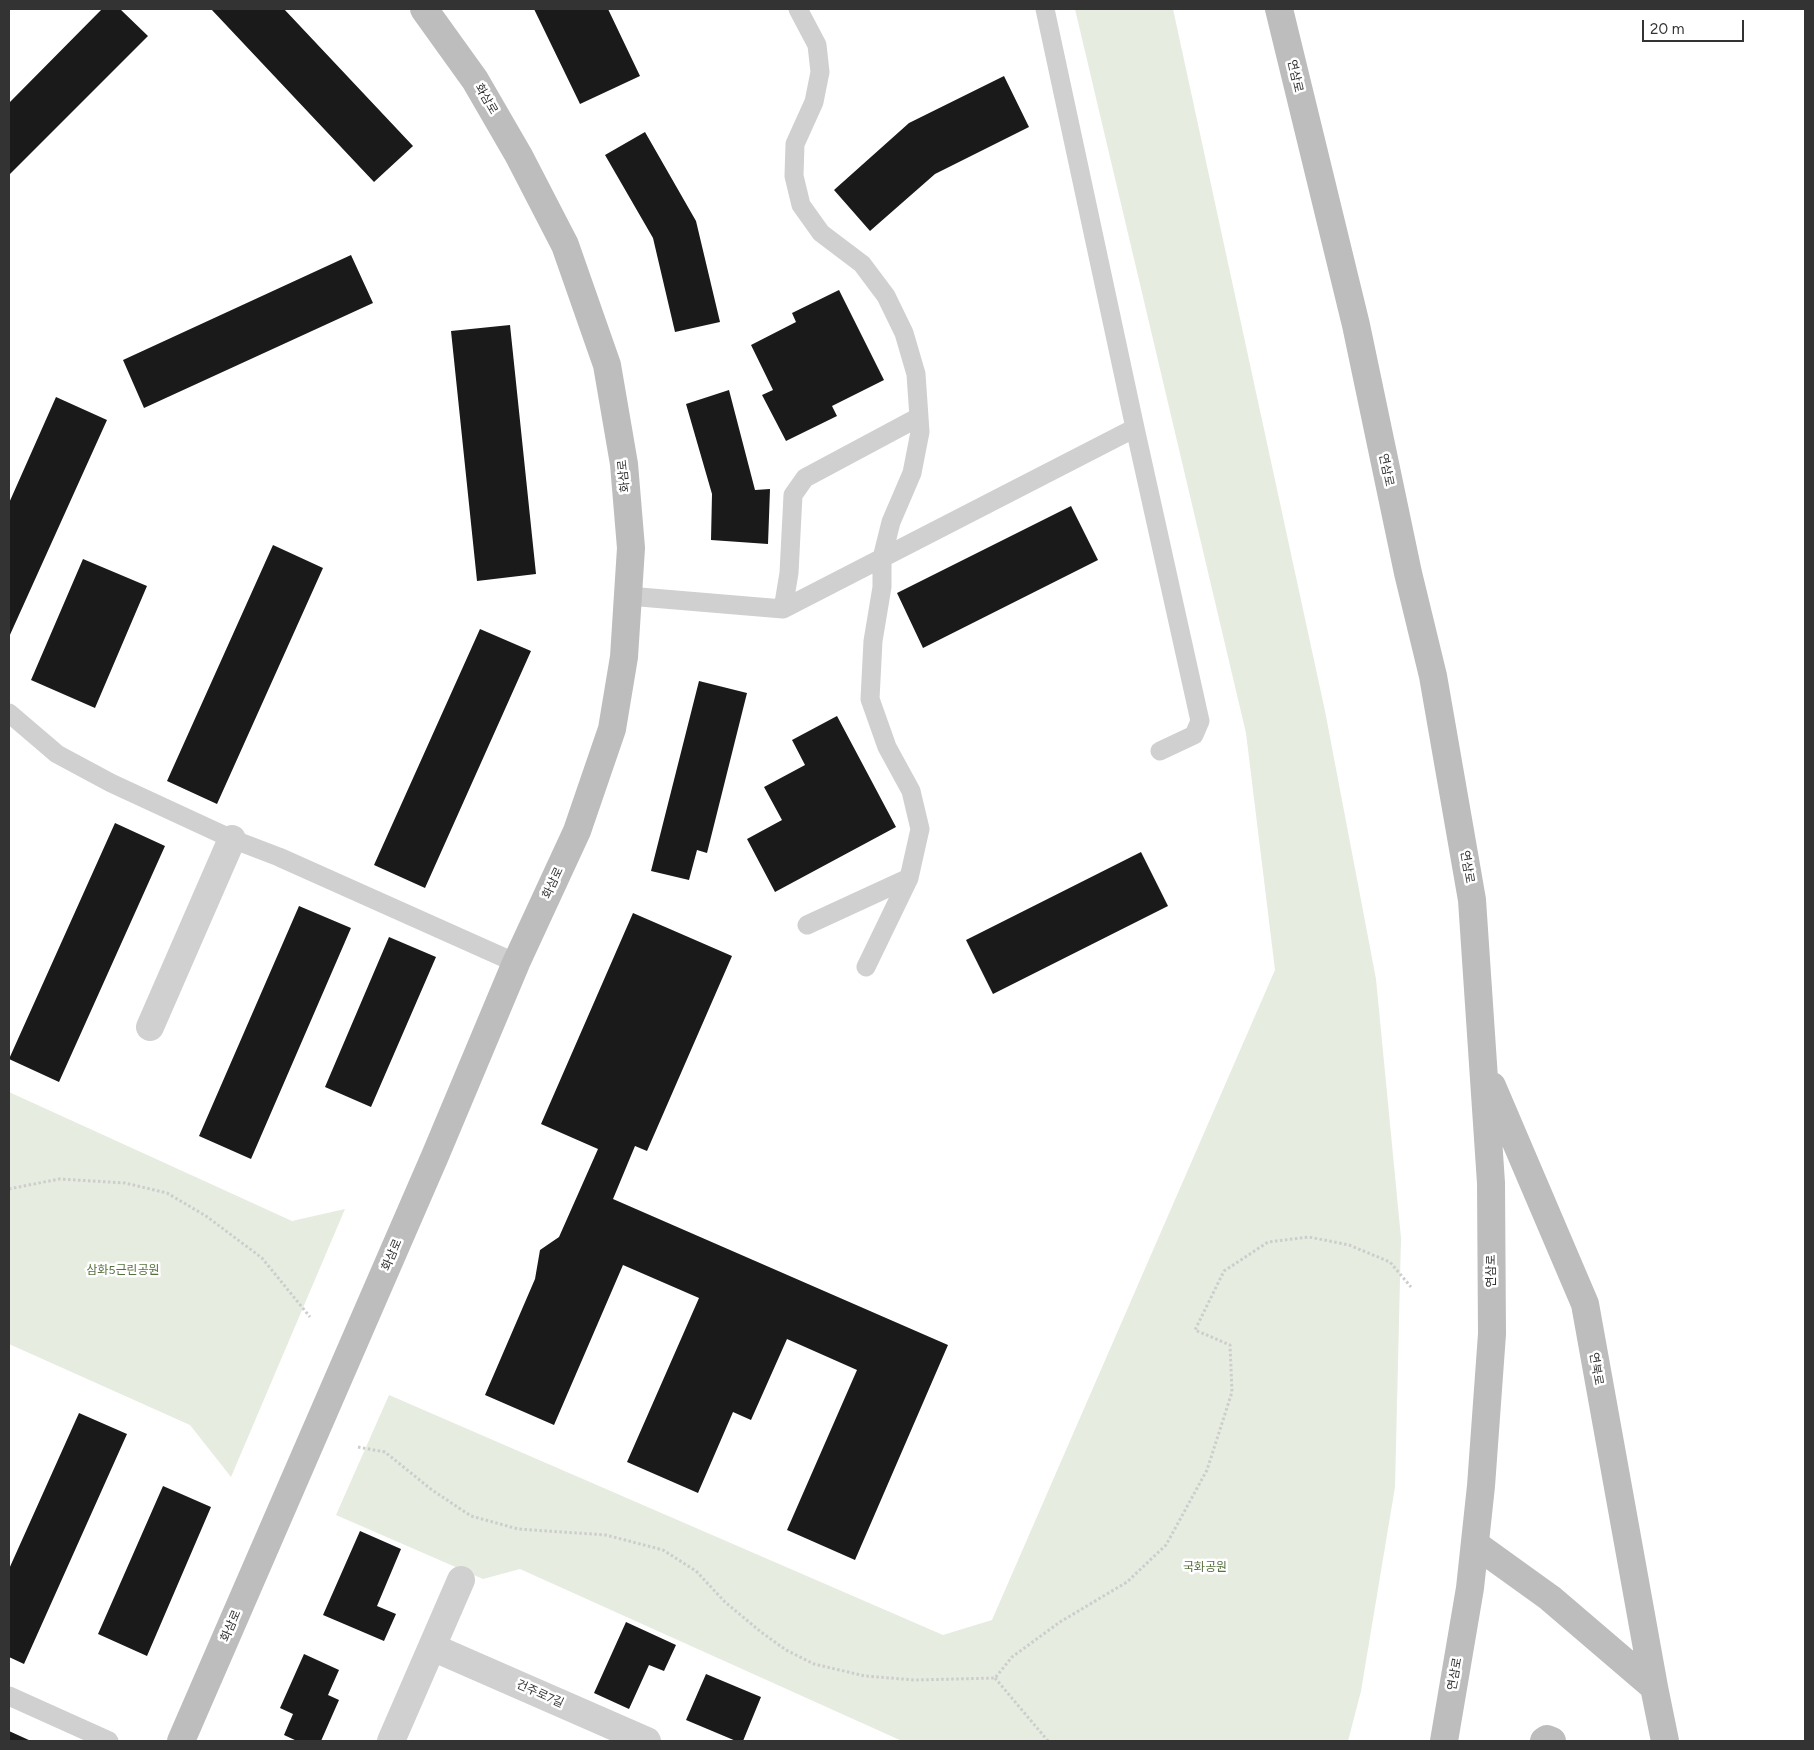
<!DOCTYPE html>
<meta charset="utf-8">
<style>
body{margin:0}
#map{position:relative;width:1814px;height:1750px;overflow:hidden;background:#fff;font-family:Figtree,sans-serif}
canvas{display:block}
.frame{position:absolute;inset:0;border:10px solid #333;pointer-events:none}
.scale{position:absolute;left:1642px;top:20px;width:102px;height:22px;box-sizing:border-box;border:2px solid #333;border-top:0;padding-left:6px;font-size:15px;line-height:18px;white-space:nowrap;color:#333;-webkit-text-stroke:4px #fff;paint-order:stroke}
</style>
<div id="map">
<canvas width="1814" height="1750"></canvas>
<div class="frame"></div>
<div class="scale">20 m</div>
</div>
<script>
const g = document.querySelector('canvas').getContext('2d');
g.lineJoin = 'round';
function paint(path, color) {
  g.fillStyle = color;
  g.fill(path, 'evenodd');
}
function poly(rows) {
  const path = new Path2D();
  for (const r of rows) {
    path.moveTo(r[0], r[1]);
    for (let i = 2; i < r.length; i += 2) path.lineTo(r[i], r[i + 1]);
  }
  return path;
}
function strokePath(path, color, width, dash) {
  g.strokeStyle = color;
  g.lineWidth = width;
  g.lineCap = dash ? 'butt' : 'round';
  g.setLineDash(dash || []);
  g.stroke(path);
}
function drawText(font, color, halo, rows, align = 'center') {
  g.font = font + ' Figtree,"Noto Sans KR",sans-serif';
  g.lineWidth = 5;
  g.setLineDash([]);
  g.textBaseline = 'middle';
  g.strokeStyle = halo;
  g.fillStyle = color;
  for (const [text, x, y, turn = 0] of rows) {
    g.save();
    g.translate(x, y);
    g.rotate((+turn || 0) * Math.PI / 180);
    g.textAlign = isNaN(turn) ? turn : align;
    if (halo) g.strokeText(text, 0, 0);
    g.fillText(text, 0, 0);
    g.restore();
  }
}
paint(poly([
 [1075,9,1173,9,1325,711,1376,979,1401,1238,1395,1487,1361,1691,1348,1741,902,1741,520,1569,483,1579,336,1515,389,1395,943,1635,992,1620,1275,970,1246,733],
 [9,1092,292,1221,345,1209,231,1477,190,1425,9,1344]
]), '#e6ecdf');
paint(poly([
 [102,9,120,9,148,36,9,175,9,103],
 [211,9,284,9,413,146,374,182],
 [534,9,608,9,640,76,580,104],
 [1004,76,1029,127,935,174,870,231,834,190,909,123],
 [645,132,696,221,720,322,675,332,653,238,605,155],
 [351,255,373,303,144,408,123,360],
 [839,290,884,380,832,406,837,416,786,441,762,395,773,390,751,345,796,322,792,313],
 [510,325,536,574,477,581,451,331],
 [729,390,755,490,770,489,768,544,711,540,712,494,686,404],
 [56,397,107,420,9,637,9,503],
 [1071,506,1098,560,923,648,897,593],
 [273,545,323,568,217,804,167,781],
 [83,559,147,586,95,708,31,680],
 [480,629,531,651,425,888,374,865],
 [699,681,747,693,707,853,697,850,689,880,651,871],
 [837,716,896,827,775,892,747,839,782,820,764,787,805,765,792,740],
 [115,823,165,846,59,1082,9,1059],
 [1141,852,1168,906,993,994,966,940],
 [299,906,351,928,251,1159,199,1136],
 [633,913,732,956,647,1151,635,1146,613,1199,948,1345,855,1560,787,1530,857,1370,787,1339,751,1420,733,1412,698,1493,627,1462,699,1298,623,1265,554,1425,485,1395,535,1279,540,1250,559,1237,598,1149,541,1124],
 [389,937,436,957,371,1107,325,1087],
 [79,1413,127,1434,24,1664,9,1657,9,1569],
 [163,1486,211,1507,147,1656,98,1634],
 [360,1531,401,1549,377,1606,396,1614,384,1641,323,1615],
 [626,1622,676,1645,664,1671,649,1665,629,1709,594,1693],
 [304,1654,339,1670,328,1695,339,1700,321,1741,297,1741,284,1735,293,1714,280,1708],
 [706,1674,761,1697,743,1741,736,1741,686,1720],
 [9,1731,31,1741,9,1741]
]), '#1a1a1a');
strokePath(poly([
 [9,1189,59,1179,125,1183,167,1193,206,1216,262,1258,310,1317],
 [358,1447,385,1452,432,1490,471,1516,518,1529,606,1535,663,1550,696,1571,725,1602,761,1632,786,1650,814,1664,865,1676,915,1680,995,1678,1012,1657,1060,1622,1127,1582,1166,1545,1207,1470,1232,1392,1230,1345,1195,1330,1224,1271,1268,1242,1309,1237,1349,1245,1390,1262,1411,1287],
 [995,1678,1048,1741]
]), '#cdcdcd', 3, [2.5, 2.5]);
strokePath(poly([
 [798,9,817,45,820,72,814,102,795,144,794,176,801,205,821,233,862,264,886,296,904,333,916,374,920,432,912,473,891,522,882,558,882,587,873,641,870,699,887,747,911,791,920,829,909,878,866,967],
 [1045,9,1135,428],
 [628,596,783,609,1135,428,1200,721,1194,735,1160,751],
 [783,609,789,573,793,495,805,478,919,417],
 [9,713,57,754,111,783,232,839,279,857,516,963],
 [807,925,909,878],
 [9,1696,109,1741]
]), '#d0d0d0', 19);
strokePath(poly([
 [150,1027,232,839],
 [432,1647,647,1741],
 [391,1741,461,1580]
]), '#d0d0d0', 28);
strokePath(poly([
 [1279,9,1356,325,1408,573,1433,676,1472,900,1491,1183,1492,1334,1481,1486,1470,1588,1444,1741],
 [1492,1086,1585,1304,1654,1687],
 [1475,1544,1550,1598,1654,1687,1665,1741],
 [181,1741,435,1156,516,963,577,831,612,729,624,657,631,548,624,464,607,365,565,245,519,156,475,80,424,9],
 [1544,1741,1547,1739,1552,1741]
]), '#bdbdbd', 28);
drawText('12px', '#333', '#fff', [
 ["연삼로",1295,76,77],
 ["화삼로",486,99,60],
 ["연삼로",1386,470,78],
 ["화삼로",624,476,-96],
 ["연삼로",1467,867,80],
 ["화삼로",553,883,-65],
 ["화삼로",392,1255,-67],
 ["연삼로",1491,1271,-90],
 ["연북로",1596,1369,80],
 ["화삼로",231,1626,-67],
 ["연삼로",1455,1674,-80],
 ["건주로7길",540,1694,24]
]);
drawText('12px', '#56703f', '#fff', [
 ["삼화5근린공원",123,1270],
 ["국화공원",1205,1567]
]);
</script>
